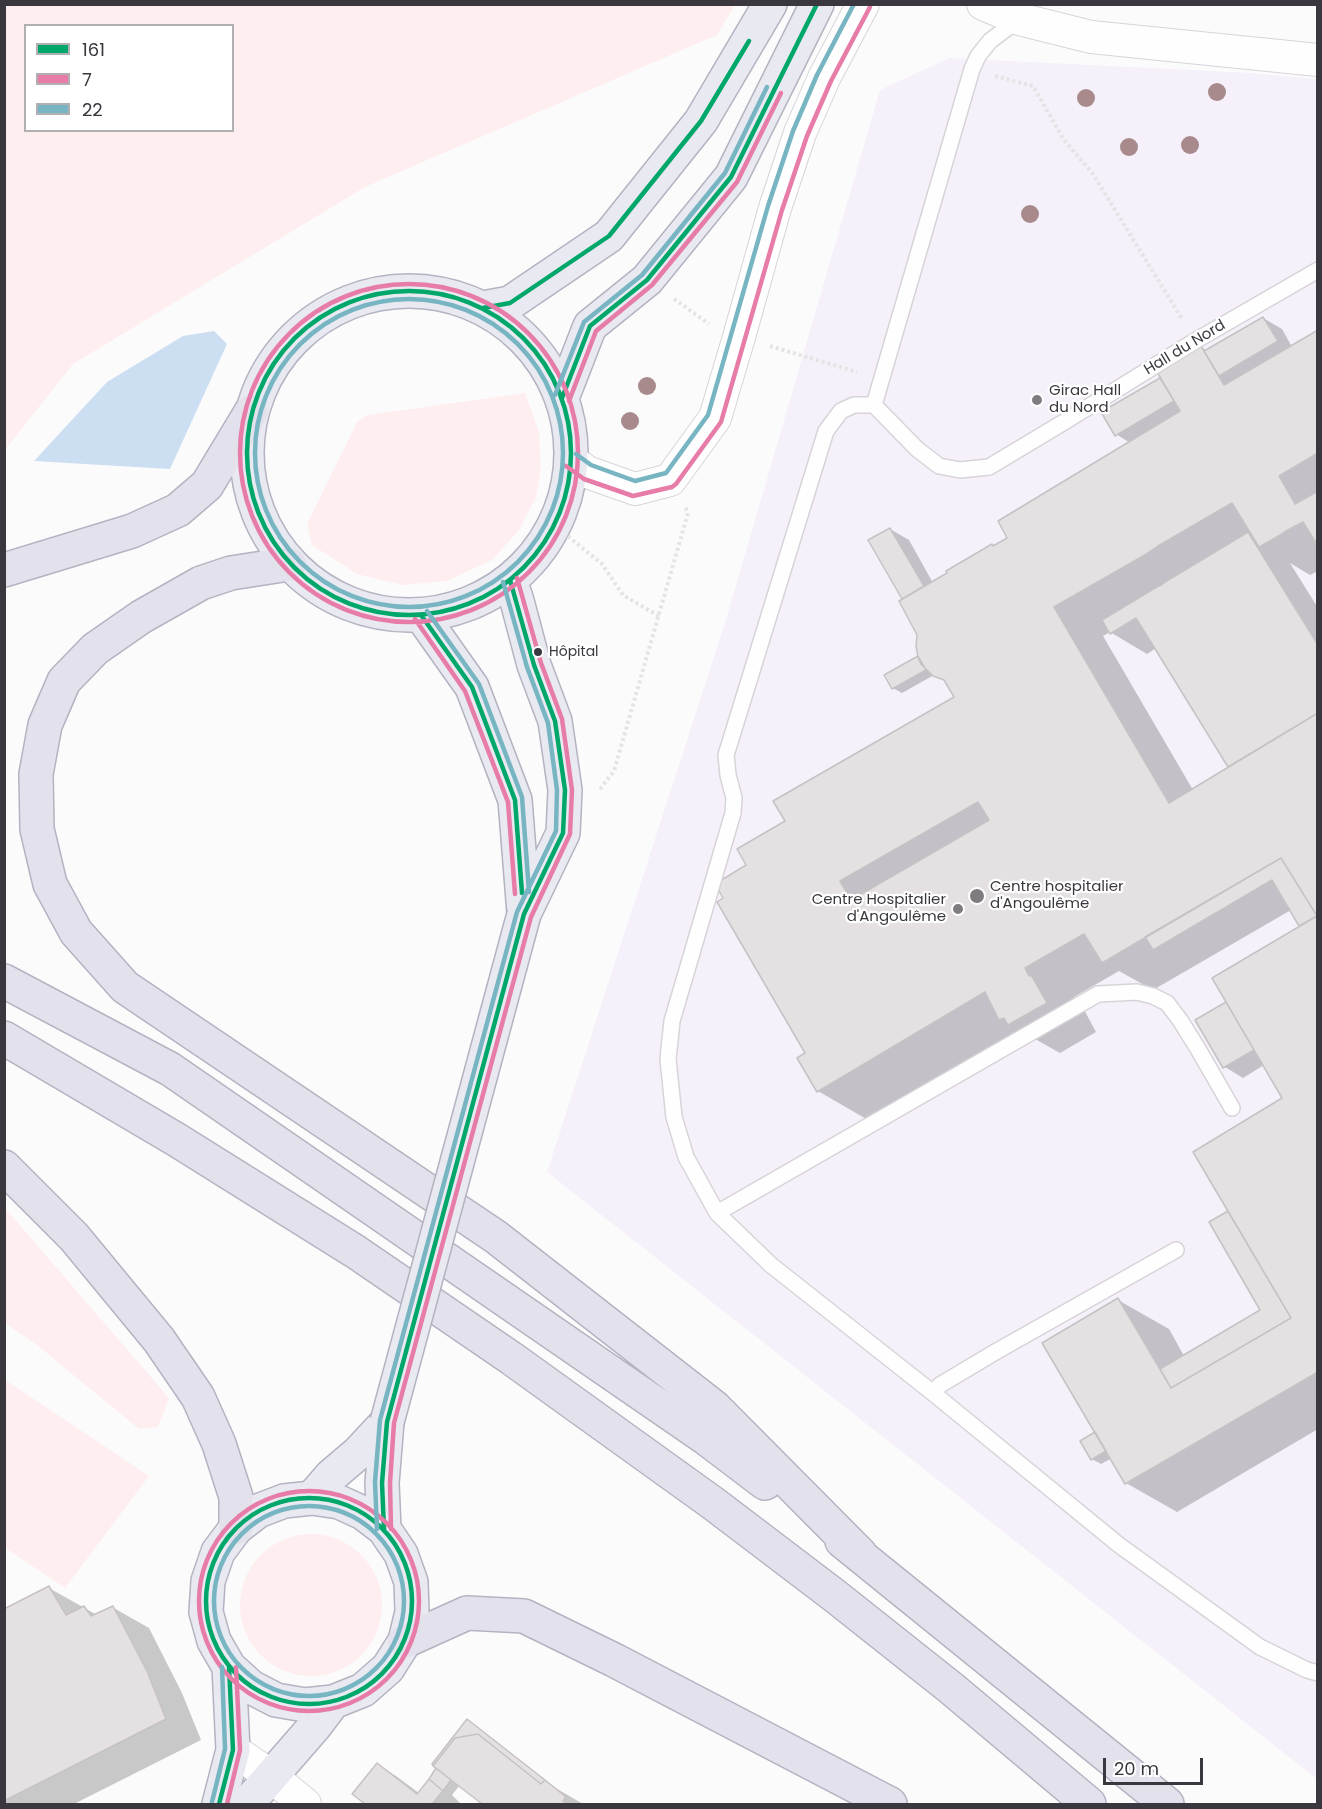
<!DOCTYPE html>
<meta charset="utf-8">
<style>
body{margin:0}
#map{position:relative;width:1322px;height:1809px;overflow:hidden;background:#fcfbfc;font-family:Poppins,sans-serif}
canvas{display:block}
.frame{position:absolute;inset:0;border:6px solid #3b373e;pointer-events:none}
.legend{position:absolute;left:24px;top:24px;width:210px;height:108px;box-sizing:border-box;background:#fff;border:2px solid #b1afb2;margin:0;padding:8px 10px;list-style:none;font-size:18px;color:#3b373e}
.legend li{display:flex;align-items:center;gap:12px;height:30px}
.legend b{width:30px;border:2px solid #b1afb2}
.scale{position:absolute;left:1103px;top:1758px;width:100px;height:27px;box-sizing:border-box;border:3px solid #3b373e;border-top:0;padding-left:8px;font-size:18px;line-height:21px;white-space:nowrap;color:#3b373e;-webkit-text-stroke:4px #fff;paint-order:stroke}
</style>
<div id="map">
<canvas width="1322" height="1809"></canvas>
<div class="frame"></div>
<ul class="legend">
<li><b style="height:8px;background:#00a76b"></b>161</li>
<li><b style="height:8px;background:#e67ca7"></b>7</li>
<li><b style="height:8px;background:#76b5c1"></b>22</li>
</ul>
<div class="scale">20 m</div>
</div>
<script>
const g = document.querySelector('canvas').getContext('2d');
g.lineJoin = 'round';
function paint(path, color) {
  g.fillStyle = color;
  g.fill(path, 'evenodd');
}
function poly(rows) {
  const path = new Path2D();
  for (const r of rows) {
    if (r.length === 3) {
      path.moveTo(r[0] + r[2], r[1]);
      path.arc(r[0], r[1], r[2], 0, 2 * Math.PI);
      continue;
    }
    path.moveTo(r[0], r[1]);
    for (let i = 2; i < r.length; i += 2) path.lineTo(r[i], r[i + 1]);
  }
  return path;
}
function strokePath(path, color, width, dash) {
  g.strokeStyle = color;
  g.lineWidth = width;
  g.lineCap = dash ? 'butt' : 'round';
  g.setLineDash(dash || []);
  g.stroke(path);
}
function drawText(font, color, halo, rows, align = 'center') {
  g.font = font + ' Poppins,sans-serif';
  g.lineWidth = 4.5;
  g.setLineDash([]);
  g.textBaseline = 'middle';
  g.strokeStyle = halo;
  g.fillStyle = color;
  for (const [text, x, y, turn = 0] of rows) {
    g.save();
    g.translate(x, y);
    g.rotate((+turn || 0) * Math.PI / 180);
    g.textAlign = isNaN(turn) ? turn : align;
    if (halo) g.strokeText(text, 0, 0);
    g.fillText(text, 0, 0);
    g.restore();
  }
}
paint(poly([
 [949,58,1251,73,1317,79,1317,1779,547,1172,726,620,880,90]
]), '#f5f0f9');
paint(poly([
 [5,4,735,4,735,5,717,35,365,187,73,364,5,450],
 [26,26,232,26,232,130,26,130],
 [525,393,539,432,541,468,536,497,519,530,492,560,447,581,402,585,357,574,312,545,307,524,357,422,368,415],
 [5,1208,169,1398,158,1427,139,1429,37,1345,5,1323],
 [4,1379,149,1476,65,1588,5,1548],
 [311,1605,71]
]), '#feeeef');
paint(poly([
 [214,331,227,344,170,469,34,461,107,382,183,336]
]), '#ccdef2');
paint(poly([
 [1263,318,1282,329,1292,347,1318,332,1318,571,1310,575,1290,563,1318,608,1318,1429,1177,1512,1126,1483,1112,1458,1101,1464,1092,1459,1118,1300,1169,1329,1184,1356,1262,1310,1228,1213,1284,1099,1264,1065,1243,1078,1225,1067,1197,1021,1228,1002,1301,927,1291,910,1153,990,1119,971,1074,997,1078,1004,1082,1006,1096,1032,1060,1053,1019,1030,868,1120,818,1091,807,1054,725,899,748,866,787,822,956,698,947,682,934,675,902,693,893,688,920,660,919,634,905,599,903,598,890,529,909,540,933,583,1010,539,1130,443,1116,434,1160,379,1164,382,1201,347,1207,351],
 [1110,632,1147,654,1156,648,1231,767,1193,790,1103,636],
 [49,1588,97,1615,112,1607,149,1628,182,1693,201,1740,74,1804,4,1804,4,1611],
 [468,1721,476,1726,554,1787,583,1804,484,1804,460,1785,452,1795,460,1803,459,1804,368,1804,354,1794,378,1765,396,1776,419,1793,429,1781]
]), '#0003');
const building = poly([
 [1263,317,1278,341,1219,376,1204,351,1263,317],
 [1318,330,1318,453,1279,476,1295,504,1318,491,1318,546,1303,522,1288,530,1298,547,1287,553,1277,537,1259,547,1232,503,1158,546,1175,575,1160,586,1143,556,1054,607,1169,803,1318,713,1318,1372,1125,1484,1042,1343,1118,1298,1171,1388,1291,1318,1193,1152,1282,1098,1212,978,1317,916,1281,858,1102,963,1084,934,1025,968,1029,976,1031,975,1047,1003,1008,1025,1004,1018,999,1020,985,992,817,1092,797,1058,805,1053,717,902,723,898,715,884,746,865,737,849,785,821,773,801,954,697,944,680,933,676,921,664,918,657,916,646,917,635,899,601,947,573,946,571,992,544,993,546,1007,538,998,521,1180,411,1157,372,1201,346,1224,385,1318,330],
 [978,802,989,820,851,900,840,881,978,802],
 [1160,378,1174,401,1115,436,1101,412,1160,378],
 [890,528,924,586,902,599,868,540,890,528],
 [1288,530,1298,547,1287,553,1277,537,1288,530],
 [1248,532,1318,645,1318,713,1228,767,1136,618,1110,634,1102,620,1248,532],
 [1158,546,1175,575,1160,586,1143,556,1158,546],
 [918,656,926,670,892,689,884,675,918,656],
 [1281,858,1317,916,1299,926,1272,880,1153,950,1145,937,1281,858],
 [1226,1002,1254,1050,1223,1068,1195,1020,1226,1002],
 [1228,1211,1291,1318,1171,1388,1160,1369,1260,1310,1209,1222,1228,1211],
 [1095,1432,1106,1451,1091,1460,1080,1441,1095,1432],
 [49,1586,66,1615,84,1606,91,1616,113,1606,147,1671,166,1719,4,1801,4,1609,49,1586],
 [467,1719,545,1780,541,1784,478,1734,455,1738,433,1766,432,1764,467,1719],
 [478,1734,541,1784,545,1780,566,1797,563,1801,567,1804,482,1804,433,1766,455,1738,478,1734],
 [377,1763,417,1794,429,1779,443,1791,432,1804,365,1804,352,1794,377,1763],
 [436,1768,451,1780,443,1791,429,1779,436,1768]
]);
paint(building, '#e5e1e3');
strokePath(building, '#c6c2c4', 1.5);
const service = poly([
 [874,405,854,405,841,411,826,431,726,755,728,775,734,798,733,813,672,1021,668,1059,674,1117,686,1157,717,1213,771,1265,933,1393,1119,1545,1260,1647,1307,1670,1318,1673],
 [874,405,917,449,939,466,960,470,989,467,1064,422,1195,341,1318,270],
 [874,405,972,69,978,56,990,41,1019,19],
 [717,1213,1098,994,1137,992,1153,996,1167,1003,1180,1020,1198,1049,1232,1108],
 [933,1393,940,1385,997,1351,1176,1250]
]);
const minor = poly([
 [983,4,1019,19,1091,37,1318,60],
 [571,460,587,472,635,489,670,480,715,418,739,337,775,208,800,133,824,78,863,4],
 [233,1750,271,1776,305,1804]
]);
const primary = poly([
 [409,453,162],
 [483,308,510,303,609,236,701,121,770,4],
 [562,398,590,326,647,280,731,177,817,4],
 [510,580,517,601,534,665,555,721,565,790,563,833,524,914],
 [421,615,472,687,515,800,524,913],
 [312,1498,339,1502,363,1513,384,1529,401,1554,411,1582,412,1612,405,1641,388,1668,363,1690,333,1702,305,1705,276,1700,251,1687,229,1667,214,1641,206,1612,208,1581,218,1552,236,1528,258,1511,284,1501,312,1498,331,1476,358,1453,387,1422],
 [384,1529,382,1483,387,1422],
 [219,1804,233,1750,229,1667],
 [247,1804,314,1727,333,1702]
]);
const trunk = poly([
 [289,564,231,573,201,583,141,617,95,649,64,681,45,725,36,774,37,829,50,884,76,932,125,987,496,1237,714,1407,860,1554],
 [4,570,132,531,178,510,207,485,251,412],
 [4,981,170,1069,707,1439,765,1483],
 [4,1038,177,1140,356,1252,511,1358,714,1504,835,1596,951,1688,1089,1804],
 [4,1167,74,1237,159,1340,198,1397,219,1444,236,1497,236,1528],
 [842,1541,1167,1804],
 [405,1641,467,1613,524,1616,614,1660,890,1804]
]);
strokePath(service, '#d7d4d8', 18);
strokePath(minor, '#d7d4d8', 34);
strokePath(primary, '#b3b3c1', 36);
strokePath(trunk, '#b3b3c1', 36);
strokePath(poly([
 [995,76,1033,86,1064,140,1093,174,1182,319],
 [674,299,709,324],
 [770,346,857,372],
 [554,525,602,564,623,595,659,616],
 [600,789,614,771,688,513,685,506]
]), '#e4e4e4', 4, [3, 3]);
strokePath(service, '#fffeff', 15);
strokePath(minor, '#fffeff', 32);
strokePath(primary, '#e9e9f1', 33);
strokePath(trunk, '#e3e2ec', 33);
const primaryBridge = poly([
 [387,1422,524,914]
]);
strokePath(primaryBridge, '#b3b3c1', 36, []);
strokePath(primaryBridge, '#e9e9f1', 33);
strokePath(poly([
 [409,453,162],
 [483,308,510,303,609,236,701,121,749,41],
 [562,398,590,326,647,280,731,177,817,4],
 [421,615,472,687,515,800,522,893],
 [309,1601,103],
 [384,1529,382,1483,387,1422,524,914,563,833,565,790,555,721,534,665,510,580],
 [219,1804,233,1750,229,1667]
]), '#00a76b', 4.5);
strokePath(poly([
 [409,453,169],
 [569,401,596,331,652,285,737,182,781,93],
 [566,466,584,479,633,496,672,487,676,484,721,422,782,210,807,136,831,81,870,7],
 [415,619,465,691,508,802,515,894],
 [309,1601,110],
 [391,1529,390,1483,394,1423,531,917,570,834,572,790,562,719,541,663,517,578],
 [227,1804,240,1750,236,1667]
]), '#e67ca7', 4.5);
strokePath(poly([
 [409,453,154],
 [555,395,584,322,642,275,725,173,767,87],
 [576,454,591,465,635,481,666,473,708,415,768,206,793,131,817,75,854,4],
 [427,611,479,684,522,797,529,892],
 [309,1601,95],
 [377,1529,375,1482,380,1420,517,912,556,831,557,790,548,723,527,667,503,582],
 [212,1802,225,1749,222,1667]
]), '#76b5c1', 4.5);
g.fillStyle = '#a88a8d';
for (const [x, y] of [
 [1217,92],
 [1086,98],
 [1190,145],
 [1129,147],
 [1030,214],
 [647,386],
 [630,421]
]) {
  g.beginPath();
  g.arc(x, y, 9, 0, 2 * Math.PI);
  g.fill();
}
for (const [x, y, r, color] of [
 [1037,400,6,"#7f7c80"],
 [538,652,5,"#3b373e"],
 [977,896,8,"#7f7c80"],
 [958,909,6,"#7f7c80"]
]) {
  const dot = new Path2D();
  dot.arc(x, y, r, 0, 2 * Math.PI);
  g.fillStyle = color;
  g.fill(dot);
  strokePath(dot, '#fff', 2);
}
drawText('14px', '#3b373e', '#fff', [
 ["Hôpital",549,652]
], 'left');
drawText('15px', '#3b373e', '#fff', [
 ["Hall du Nord",1185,348,-31]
]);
drawText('15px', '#3b373e', '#fff', [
 ["Girac Hall",1049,391],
 ["du Nord",1049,408],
 ["Centre hospitalier",990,887],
 ["d'Angoulême",990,904],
 ["Centre Hospitalier",946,900,"right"],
 ["d'Angoulême",946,917,"right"]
], 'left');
</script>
